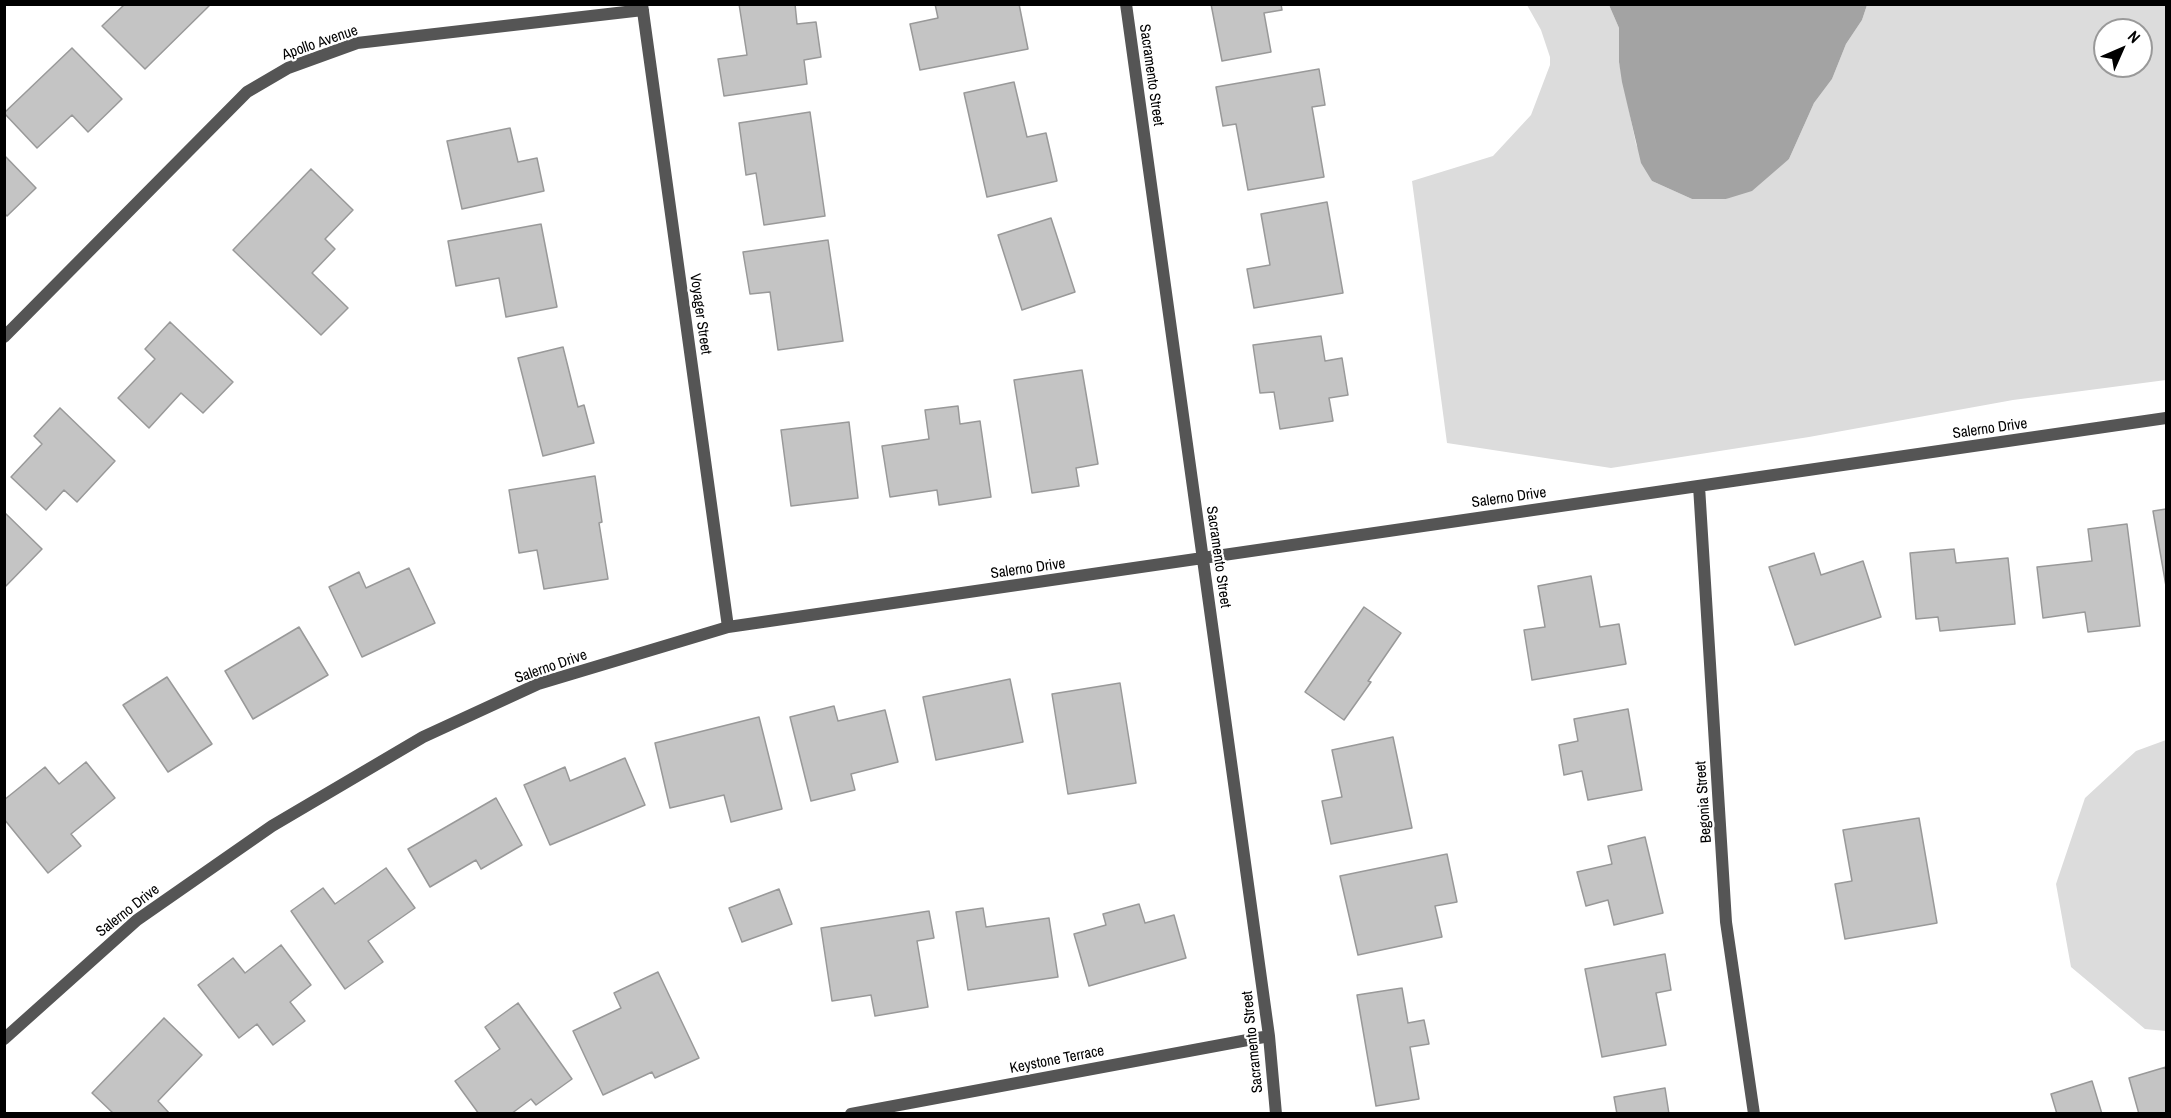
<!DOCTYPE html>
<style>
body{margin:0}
#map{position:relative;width:2171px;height:1118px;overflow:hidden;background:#fff;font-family:"Archivo Narrow",sans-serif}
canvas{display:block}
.frame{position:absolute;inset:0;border:6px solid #000;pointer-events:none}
.north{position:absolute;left:2093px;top:18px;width:60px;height:60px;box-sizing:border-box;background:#fff;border:2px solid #999;border-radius:50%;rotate:45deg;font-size:16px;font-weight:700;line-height:24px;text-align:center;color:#000}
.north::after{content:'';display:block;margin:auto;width:21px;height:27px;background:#000;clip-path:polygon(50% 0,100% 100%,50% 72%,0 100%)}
</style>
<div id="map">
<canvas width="2171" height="1118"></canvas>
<div class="frame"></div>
<div class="north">N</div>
</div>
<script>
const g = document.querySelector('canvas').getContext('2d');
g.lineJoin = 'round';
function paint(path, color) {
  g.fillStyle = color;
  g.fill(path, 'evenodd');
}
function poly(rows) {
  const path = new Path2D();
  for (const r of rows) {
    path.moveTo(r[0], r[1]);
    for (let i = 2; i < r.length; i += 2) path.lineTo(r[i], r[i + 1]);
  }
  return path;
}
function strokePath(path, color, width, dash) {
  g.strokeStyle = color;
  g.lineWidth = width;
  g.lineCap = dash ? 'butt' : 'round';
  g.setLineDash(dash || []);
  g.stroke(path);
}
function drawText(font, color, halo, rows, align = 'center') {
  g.font = font + ' "Archivo Narrow",sans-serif';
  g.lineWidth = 4.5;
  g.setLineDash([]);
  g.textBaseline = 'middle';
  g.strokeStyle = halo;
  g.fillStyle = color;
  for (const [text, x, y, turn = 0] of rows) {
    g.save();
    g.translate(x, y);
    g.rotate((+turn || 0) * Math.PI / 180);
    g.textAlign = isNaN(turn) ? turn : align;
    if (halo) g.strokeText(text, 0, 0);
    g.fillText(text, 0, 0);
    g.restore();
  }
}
paint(poly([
 [1527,5,1609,5,1619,28,1619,62,1636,144,1652,181,1692,199,1726,199,1789,159,1814,103,1832,79,1846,44,1862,20,1867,5,2166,5,2166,380,2013,400,1809,437,1611,468,1447,443,1412,181,1493,156,1531,115,1550,65,1550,57,1541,30],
 [2105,30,2141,30,2141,66,2105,66],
 [2166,740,2166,1031,2145,1029,2071,967,2056,884,2085,798,2136,751]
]), '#dcdcdc');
paint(poly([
 [1609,5,1867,5,1862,20,1846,44,1832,79,1814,103,1789,159,1752,191,1726,199,1692,199,1652,181,1641,163,1622,82,1619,62,1619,28]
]), '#a3a3a3');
const building = poly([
 [125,4,211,4,145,69,102,26,125,4],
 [739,4,795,4,797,24,816,22,821,57,804,60,807,84,724,96,718,59,747,55,739,4],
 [935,4,1019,4,1028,49,920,70,910,24,938,18,935,4],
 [1211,4,1281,4,1282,10,1264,13,1271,52,1222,61,1211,4],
 [72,48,122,99,88,132,72,115,37,148,4,113,72,48],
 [1319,69,1325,105,1312,107,1324,177,1248,190,1236,124,1223,126,1216,87,1319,69],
 [1014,82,1027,137,1046,133,1057,181,987,197,964,93,1014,82],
 [810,112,825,216,764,225,756,173,746,175,739,123,810,112],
 [510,128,518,162,537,158,544,191,462,209,447,141,510,128],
 [4,155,36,188,7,216,4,213,4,155],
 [311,169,353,210,325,239,335,249,312,273,348,308,321,335,233,250,311,169],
 [1327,202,1343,293,1254,308,1247,269,1270,265,1261,214,1327,202],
 [1051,218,1075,292,1022,310,998,235,1051,218],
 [541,224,557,307,506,317,499,278,456,286,448,241,541,224],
 [828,240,843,341,778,350,770,292,750,294,743,252,828,240],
 [170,322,233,382,203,413,181,393,149,428,118,398,155,359,145,349,170,322],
 [1321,336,1325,361,1342,358,1348,395,1329,398,1333,421,1280,429,1274,392,1260,393,1253,345,1321,336],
 [563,347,578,407,584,405,594,443,543,456,518,358,563,347],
 [1082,370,1098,464,1076,468,1079,486,1032,493,1014,380,1082,370],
 [958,406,960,424,980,421,991,497,939,505,937,490,890,497,882,446,929,439,925,410,958,406],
 [60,408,115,461,77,502,64,490,46,510,11,477,42,444,34,436,60,408],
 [849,422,858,498,791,506,781,430,849,422],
 [595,476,602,522,599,523,608,579,544,589,537,550,519,553,509,490,595,476],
 [2166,509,2166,586,2153,511,2166,509],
 [4,512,42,549,4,588,4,512],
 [2127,524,2140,626,2088,632,2085,612,2043,618,2037,567,2092,561,2088,529,2127,524],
 [1954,549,1956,563,2008,558,2015,624,1940,631,1938,617,1916,619,1910,553,1954,549],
 [1814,553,1821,575,1863,561,1881,617,1795,645,1769,567,1814,553],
 [409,568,435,623,362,657,329,587,359,572,366,588,409,568],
 [1591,576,1600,627,1619,624,1626,664,1532,680,1524,630,1545,627,1538,586,1591,576],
 [1364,607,1401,633,1368,681,1371,682,1344,720,1305,692,1364,607],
 [299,627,328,675,253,719,225,671,299,627],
 [167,677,212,744,168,772,123,705,167,677],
 [1010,679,1023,742,936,760,923,697,1010,679],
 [1120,683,1136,783,1068,794,1052,694,1120,683],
 [834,706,838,721,885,710,898,762,851,774,855,790,811,801,790,717,834,706],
 [1628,709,1642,790,1588,800,1582,771,1564,775,1559,745,1578,741,1574,719,1628,709],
 [759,717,782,809,731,822,724,795,670,808,655,743,759,717],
 [1393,737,1412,828,1331,844,1322,801,1342,797,1332,750,1393,737],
 [625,758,645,805,550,845,524,785,565,767,570,781,625,758],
 [86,762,115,798,71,834,81,846,48,873,4,819,4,800,45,767,59,784,86,762],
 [496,798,522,845,481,869,476,860,430,887,408,849,496,798],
 [1919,818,1937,923,1845,939,1835,884,1852,881,1843,830,1919,818],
 [1645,837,1663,913,1614,925,1608,900,1586,906,1577,872,1612,864,1608,846,1645,837],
 [1447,854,1457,902,1435,906,1442,937,1358,955,1340,876,1447,854],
 [386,868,415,908,368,941,383,962,345,989,291,911,323,888,335,904,386,868],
 [779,889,792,924,742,942,729,908,779,889],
 [1139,904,1145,923,1174,915,1186,958,1089,986,1074,934,1106,925,1103,914,1139,904],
 [983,908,986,927,1049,918,1058,977,968,990,956,912,983,908],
 [929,911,934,938,917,941,928,1007,875,1016,871,995,832,1001,821,928,929,911],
 [281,945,311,985,290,1002,305,1021,273,1045,257,1024,239,1038,198,985,233,958,245,973,281,945],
 [1665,954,1671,990,1656,993,1666,1045,1602,1057,1585,969,1665,954],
 [658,972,699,1058,655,1078,652,1072,603,1095,573,1031,621,1008,614,993,658,972],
 [1402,988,1408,1023,1424,1020,1429,1044,1410,1047,1419,1099,1376,1106,1357,995,1402,988],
 [518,1003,572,1079,536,1105,531,1099,511,1114,479,1114,455,1081,500,1049,485,1027,518,1003],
 [164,1018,202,1055,158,1101,170,1114,114,1114,92,1093,164,1018],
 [2166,1067,2166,1114,2139,1114,2129,1078,2166,1067],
 [2092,1081,2102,1114,2057,1114,2051,1094,2092,1081],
 [1665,1088,1669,1114,1617,1114,1614,1097,1665,1088]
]);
paint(building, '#c4c4c4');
strokePath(building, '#999', 1.5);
strokePath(poly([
 [642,4,728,627],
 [1126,4,1269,1036,1276,1114],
 [4,337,247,92,288,68,357,43,643,10],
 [1699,486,1726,922,1754,1114],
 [4,1039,137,920,272,826,423,737,538,684,728,627,2166,418],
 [851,1114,1269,1036]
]), '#555', 12);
drawText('15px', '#000', '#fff', [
 ["Apollo Avenue",320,43,-19],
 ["Sacramento Street",1151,75,82],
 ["Voyager Street",700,314,82],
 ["Salerno Drive",1990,429,-8],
 ["Salerno Drive",1509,498,-8],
 ["Sacramento Street",1218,557,82],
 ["Salerno Drive",1028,569,-8],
 ["Salerno Drive",551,667,-19],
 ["Begonia Street",1704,802,-94],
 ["Salerno Drive",128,911,-38],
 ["Sacramento Street",1253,1042,-96],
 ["Keystone Terrace",1057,1060,-11]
]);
</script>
